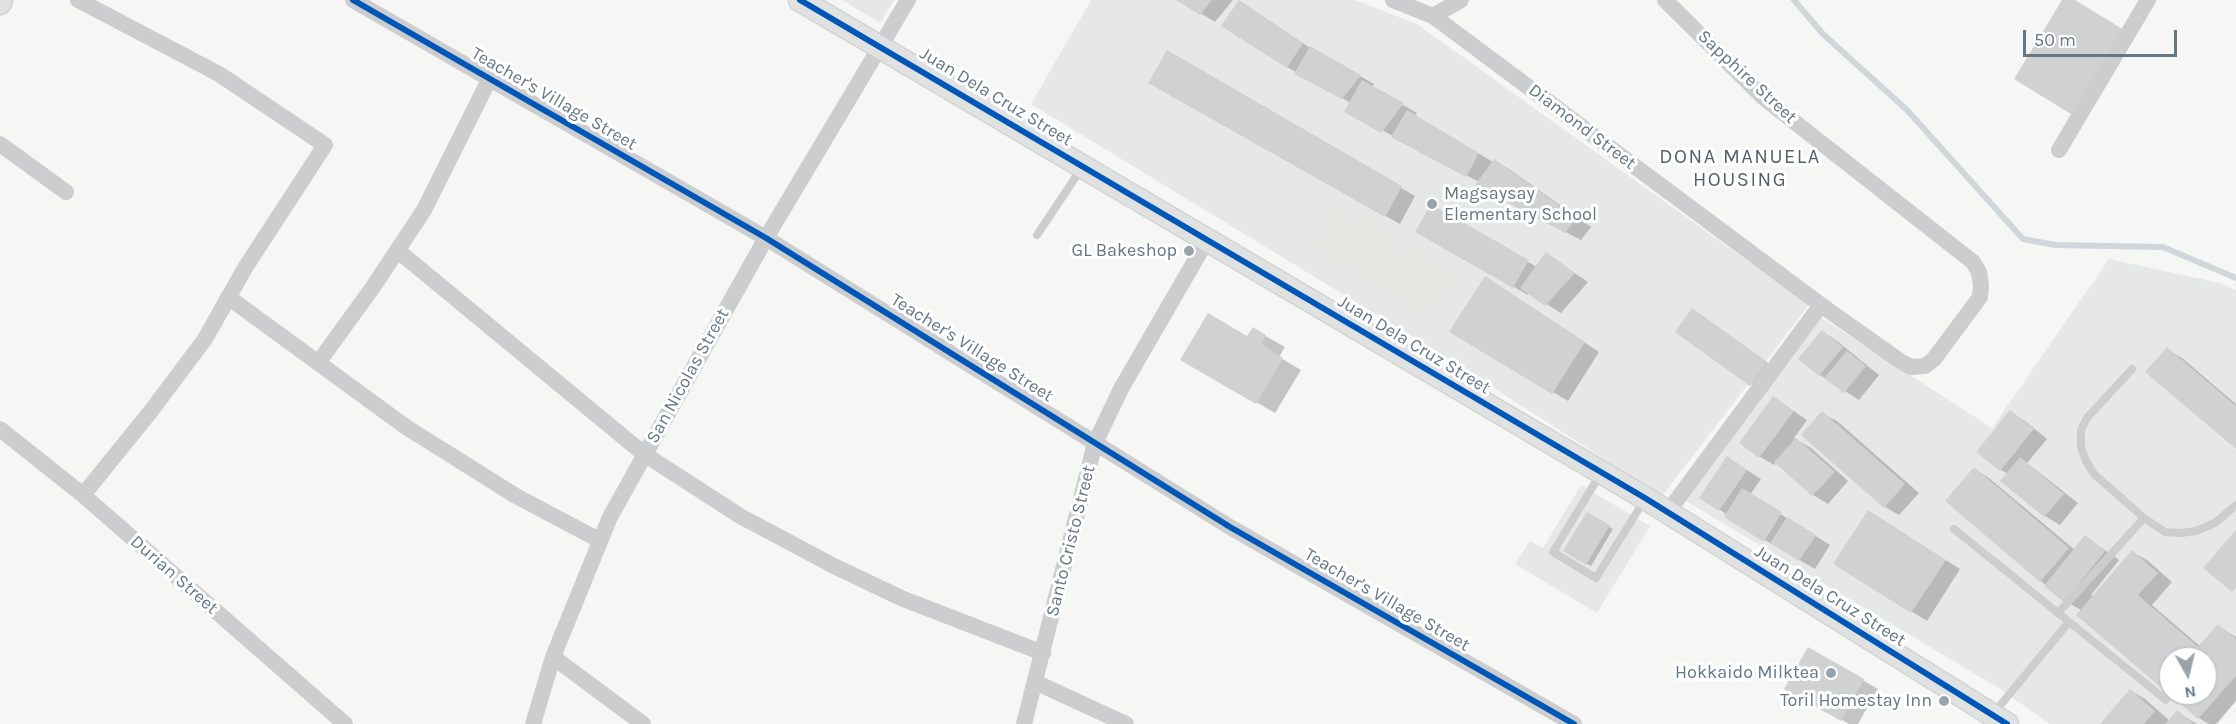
<!DOCTYPE html>
<style>
body{margin:0}
#map{position:relative;width:2236px;height:724px;overflow:hidden;background:#f6f6f5;font-family:Karla,sans-serif}
canvas{display:block}
.north{position:absolute;left:2158px;top:646px;width:60px;height:60px;box-sizing:border-box;background:#fff;border:2px solid #c1c8ce;border-radius:50%;rotate:172deg;font-size:16px;font-weight:700;line-height:24px;text-align:center;color:#657685}
.north::after{content:'';display:block;margin:auto;width:21px;height:27px;background:#98a3ac;clip-path:polygon(50% 0,100% 100%,50% 72%,0 100%)}
.scale{position:absolute;left:2023px;top:30px;width:154px;height:27px;box-sizing:border-box;border:3px solid #657685;border-top:0;padding-left:8px;font-size:18px;line-height:21px;white-space:nowrap;color:#657685;-webkit-text-stroke:4px #fff;paint-order:stroke}
</style>
<div id="map">
<canvas width="2236" height="724"></canvas>
<div class="north">N</div>
<div class="scale">50 m</div>
</div>
<script>
const g = document.querySelector('canvas').getContext('2d');
g.lineJoin = 'round';
function paint(path, color) {
  g.fillStyle = color;
  g.fill(path, 'evenodd');
}
function poly(rows) {
  const path = new Path2D();
  for (const r of rows) {
    path.moveTo(r[0], r[1]);
    for (let i = 2; i < r.length; i += 2) path.lineTo(r[i], r[i + 1]);
  }
  return path;
}
function strokePath(path, color, width, dash) {
  g.strokeStyle = color;
  g.lineWidth = width;
  g.lineCap = dash ? 'butt' : 'round';
  g.setLineDash(dash || []);
  g.stroke(path);
}
function drawText(font, color, halo, rows, align = 'center') {
  g.font = font + ' Karla,sans-serif';
  g.lineWidth = 6;
  g.setLineDash([]);
  g.textBaseline = 'middle';
  g.strokeStyle = halo;
  g.fillStyle = color;
  for (const [text, x, y, turn = 0] of rows) {
    g.save();
    g.translate(x, y);
    g.rotate((+turn || 0) * Math.PI / 180);
    g.textAlign = isNaN(turn) ? turn : align;
    if (halo) g.strokeText(text, 0, 0);
    g.fillText(text, 0, 0);
    g.restore();
  }
}
paint(poly([
 [842,0,894,0,880,23],
 [1091,0,1355,0,1417,24,1809,305,1662,496,1433,349,1031,104],
 [2109,259,2220,283,2236,290,2236,700,2218,724,2050,724,1997,687,1684,500,1817,315,1992,428],
 [2170,658,2206,658,2206,694,2170,694],
 [1581,485,1650,526,1597,613,1515,564,1530,541,1543,548]
]), '#e6e8e7');
paint(poly([
 [1342,204,1465,281,1439,323,1316,246]
]), '#e6e9e3');
paint(poly([
 [1179,0,1233,0,1215,22],
 [1254,11,1310,48,1374,84,1372,87,1417,113,1415,116,1493,162,1494,161,1509,169,1591,227,1581,240,1492,193,1479,182,1346,111,1351,103,1287,67],
 [1168,52,1415,196,1400,224,1150,83],
 [1431,206,1537,267,1546,254,1588,282,1561,313,1529,293,1528,295,1417,231],
 [1500,287,1599,352,1568,401,1451,332],
 [1693,310,1781,372,1766,393,1751,384],
 [1253,329,1285,347,1279,357,1301,370,1275,413,1182,359,1248,338],
 [1823,332,1837,341,1879,375,1859,400,1820,375,1800,359],
 [2167,349,2182,358,2236,404,2236,447],
 [1774,398,1807,420,1794,438,1811,448,1848,481,1828,504,1813,495,1776,462,1774,465,1759,456],
 [2010,412,2025,421,2047,439,2027,463,2078,503,2060,525,2045,516,2003,480,2008,474,2001,470],
 [1822,413,1837,421,1919,493,1899,515,1885,507],
 [1742,467,1761,479,1750,495,1830,545,1815,569,1765,540,1702,498],
 [1974,469,1989,478,2075,550,2086,537,2119,560,2091,595,2093,596,2132,552,2147,560,2172,582,2152,605,2201,647,2218,626,2236,637,2236,701,2216,724,2209,724,2199,718,2170,694,2206,694,2206,658,2170,658,2170,694,2081,610,2065,601,2041,581],
 [1588,514,1613,529,1591,566,1565,551],
 [1883,521,1960,569,1927,621,1835,563],
 [1809,649,1878,689,1858,724,1849,724,1786,688],
 [2131,691,2145,699,2170,721,2177,712,2197,724,2102,724]
]), '#0003');
strokePath(poly([
 [1794,0,1823,34,1907,110,2023,239,2055,245,2163,247,2236,278]
]), '#d0d6da', 6);
paint(poly([
 [1176,0,1212,0,1200,15],
 [1239,0,1303,43,1287,68,1221,26],
 [2062,0,2075,0,2124,30,2071,114,2014,79],
 [1310,46,1361,75,1342,99,1294,74],
 [1167,50,1402,186,1385,217,1148,83],
 [1362,80,1404,103,1381,133,1344,112],
 [1407,110,1479,153,1466,177,1391,137],
 [1494,159,1577,218,1565,233,1475,185],
 [1431,204,1529,260,1513,288,1415,232],
 [1546,252,1575,273,1545,306,1520,288],
 [1485,276,1585,342,1552,394,1449,332],
 [1692,308,1767,362,1750,386,1675,332],
 [1208,313,1247,336,1253,327,1266,335,1261,344,1283,358,1256,404,1180,360],
 [1822,330,1843,347,1819,376,1798,359],
 [2167,347,2236,406,2236,449,2145,372],
 [1847,351,1866,366,1844,393,1824,378],
 [1773,396,1794,411,1759,458,1739,443],
 [2010,410,2034,429,2000,471,1976,452],
 [1822,411,1905,484,1884,508,1801,435],
 [1796,438,1835,472,1812,496,1774,462],
 [1727,456,1747,470,1719,511,1699,498],
 [2020,457,2064,494,2044,517,2000,481],
 [1974,467,2069,548,2040,582,1945,501],
 [1742,488,1782,512,1764,542,1724,517],
 [1868,510,1946,560,1911,613,1833,564],
 [1587,512,1610,525,1586,565,1563,551],
 [1787,517,1816,535,1799,561,1770,543],
 [2236,530,2236,587,2232,592,2203,568],
 [2085,535,2105,551,2064,602,2044,586],
 [2132,550,2158,573,2138,595,2198,647,2218,624,2236,639,2236,676,2198,719,2076,615],
 [2170,658,2206,658,2206,694,2170,694],
 [1808,647,1864,679,1841,721,1784,689],
 [2130,689,2155,711,2144,724,2100,724],
 [2177,710,2194,724,2165,724]
]), '#d0d1d1');
const secondary = poly([
 [800,0,1645,498,2007,724],
 [0,3,1,0]
]);
strokePath(secondary, '#d2d4d4', 25);
strokePath(poly([
 [1037,235,1081,169],
 [2132,369,2087,418,2081,430,2081,447,2086,461,2094,474,2144,518,2165,532,2181,533,2196,531,2215,523,2236,505],
 [1601,473,1553,552,1596,578,1645,499],
 [1954,529,2166,700],
 [2058,613,2144,518],
 [1993,714,2069,622]
]), '#cccdce', 8);
strokePath(poly([
 [78,0,219,74,325,145,245,268,205,339,151,411,83,495],
 [353,0,766,238,1230,527,1574,724],
 [1393,0,1433,16,1821,305,1900,361,1911,367,1925,366,1934,359,1980,297,1981,285,1979,272,1973,262,1764,98,1665,0],
 [1433,16,1461,0],
 [0,144,66,192],
 [2059,150,2148,0],
 [397,250,644,454,740,516,834,566,901,598,1043,653],
 [228,297,406,427,516,496,599,540],
 [318,363,373,287,424,210,489,80],
 [0,429,83,495,345,724],
 [1667,513,1821,305],
 [553,657,643,724],
 [1035,682,1126,724],
 [533,724,553,657,610,517,766,238,908,0],
 [1024,724,1095,443,1122,387,1207,240]
]), '#cccdce', 16);
strokePath(secondary, '#e0e1e1', 22);
strokePath(poly([
 [353,0,766,238,1230,527,1574,724],
 [800,0,1645,498,2007,724]
]), '#0057b8', 6);
for (const [x, y, r, color] of [
 [1432,204,6,"#98a3ac"],
 [1189,251,6,"#98a3ac"],
 [1831,673,6,"#98a3ac"],
 [1944,701,6,"#98a3ac"]
]) {
  const dot = new Path2D();
  dot.arc(x, y, r, 0, 2 * Math.PI);
  g.fillStyle = color;
  g.fill(dot);
  strokePath(dot, '#fff', 2);
}
drawText('18px', '#657685', '#fff', [
 ["Sapphire Street",1747,77,43],
 ["Juan Dela Cruz Street",996,97,31],
 ["Teacher's Village Street",554,99,30],
 ["Diamond Street",1582,127,37],
 ["Juan Dela Cruz Street",1414,345,31],
 ["Teacher's Village Street",972,348,32],
 ["San Nicolas Street",688,376,-61],
 ["Santo Cristo Street",1071,541,-76],
 ["Durian Street",174,575,41],
 ["Juan Dela Cruz Street",1830,596,32],
 ["Teacher's Village Street",1387,600,30]
]);
drawText('18px', '#657685', '#fff', [
 ["Magsaysay",1444,194,"left"],
 ["Elementary School",1444,215,"left"],
 ["GL Bakeshop",1177,251],
 ["Hokkaido Milktea",1819,673],
 ["Toril Homestay Inn",1932,701]
], 'right');
g.letterSpacing = '1.5px';
drawText('20px', '#535f6a', '#fff', [
 ["DONA MANUELA",1740,157],
 ["HOUSING",1740,180]
]);
g.letterSpacing = '0px';
</script>
